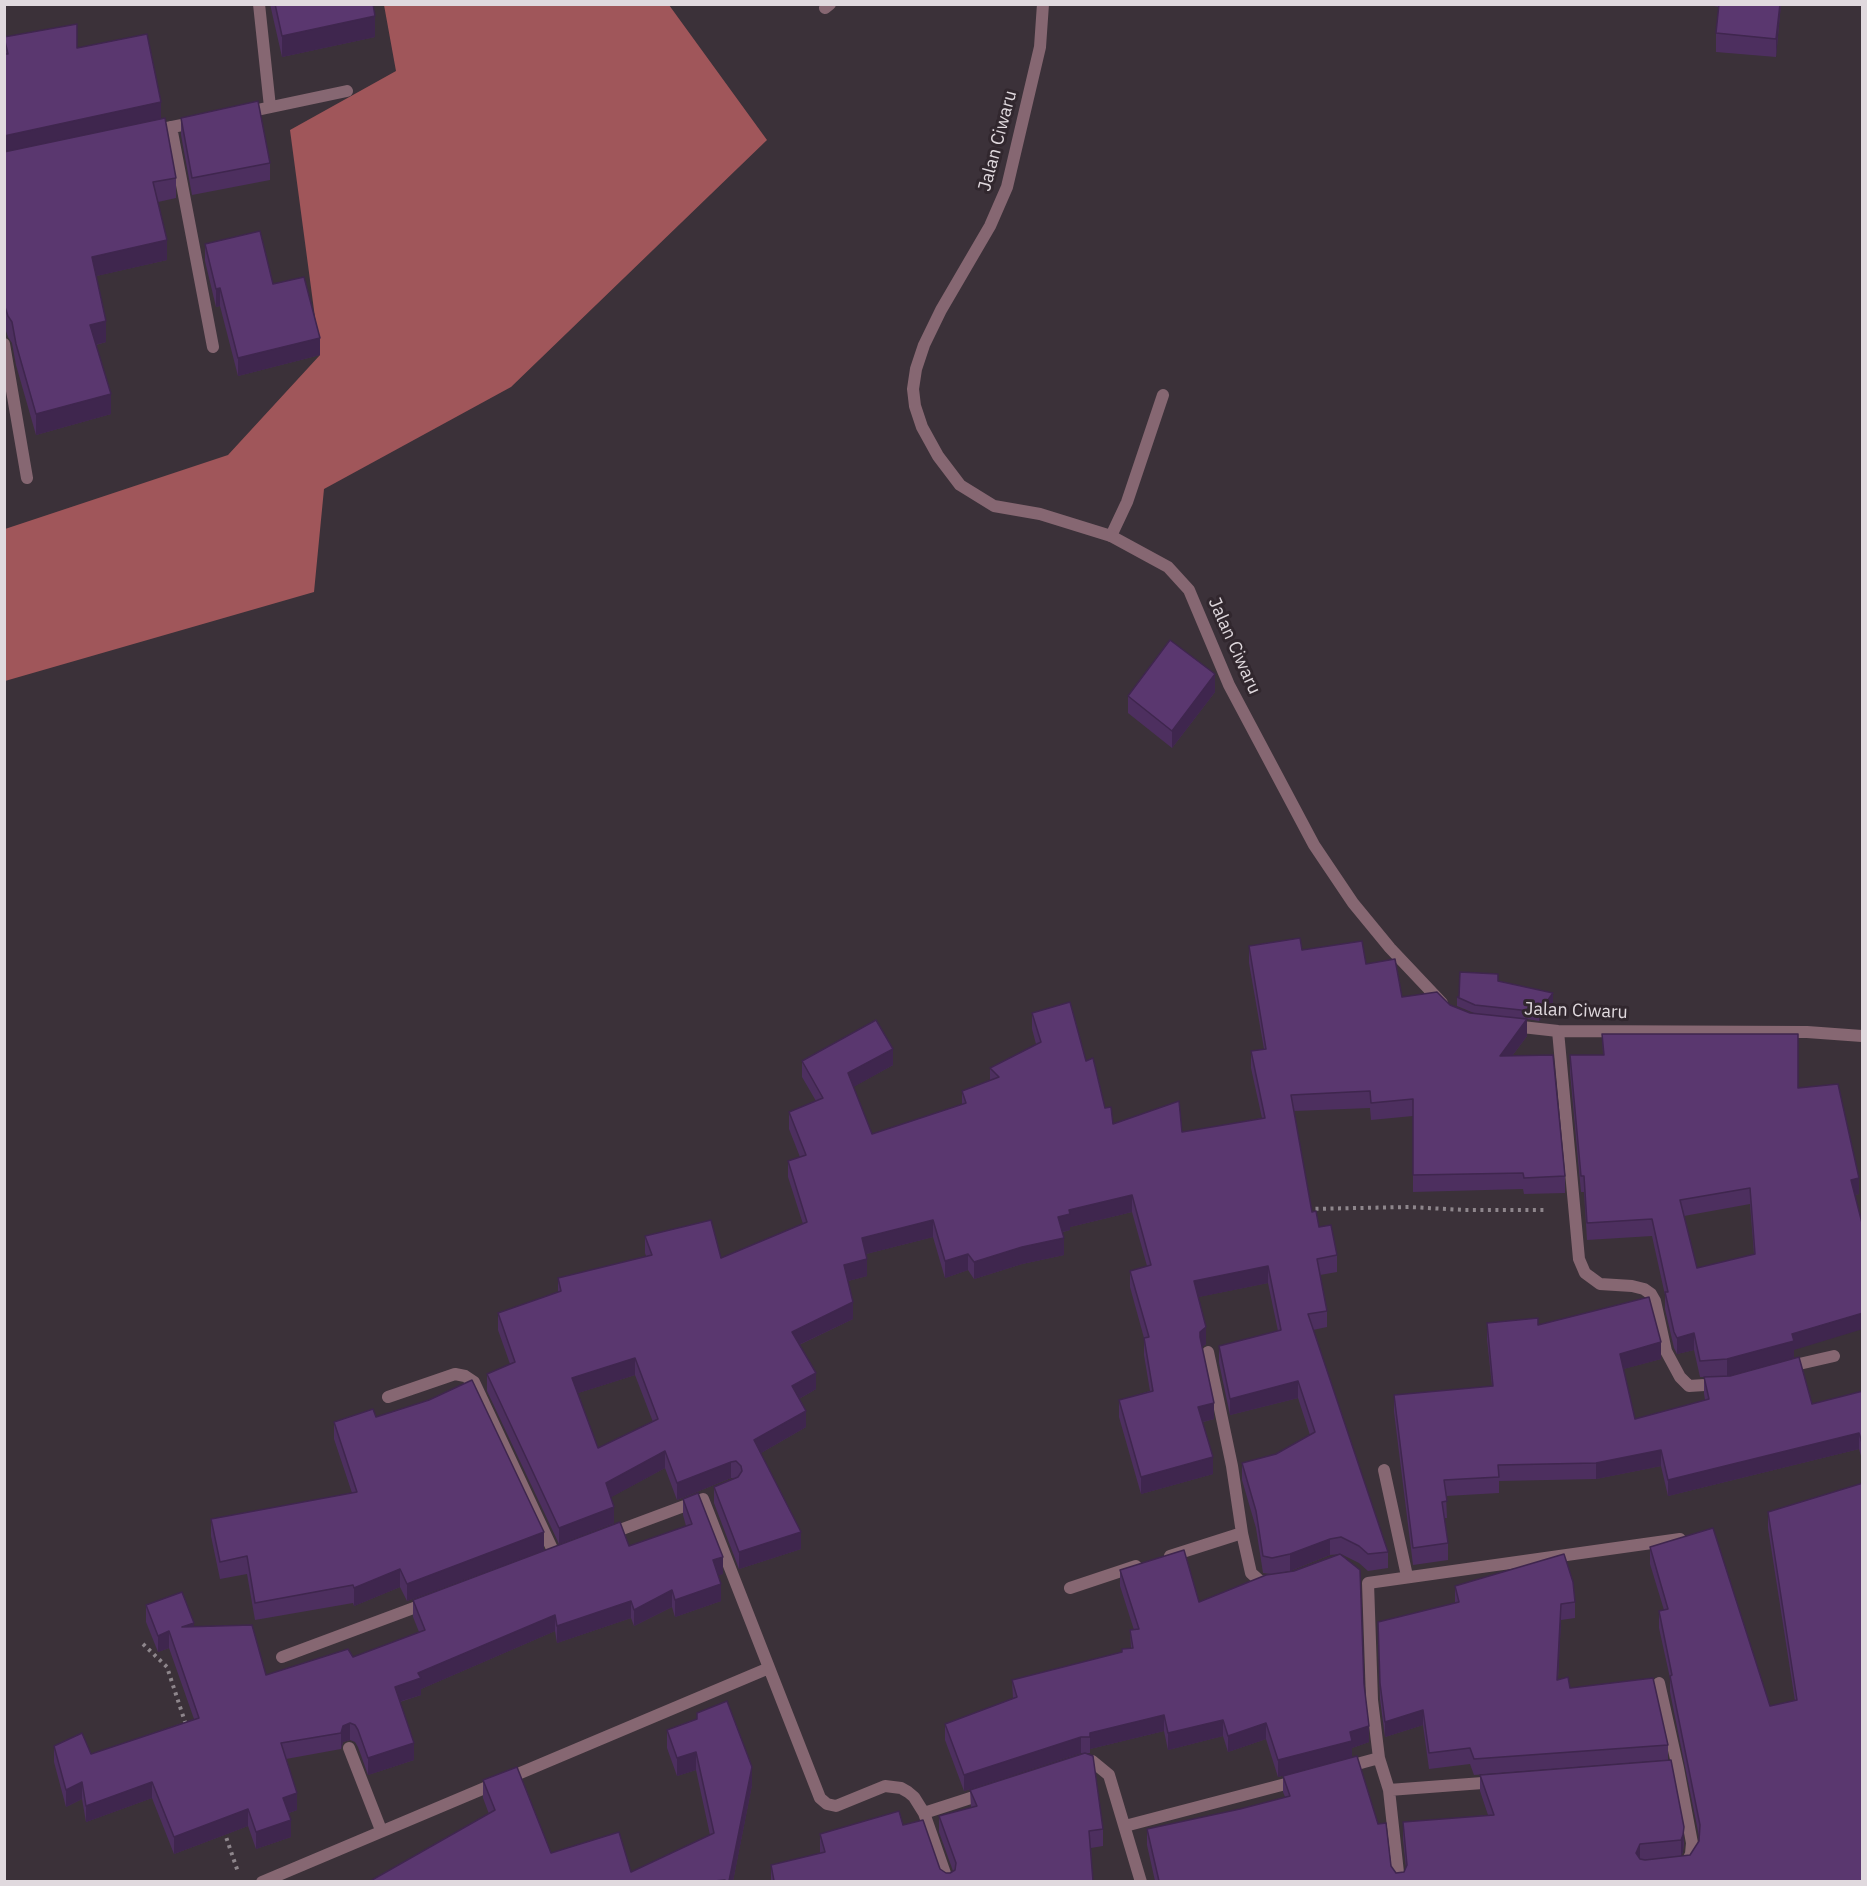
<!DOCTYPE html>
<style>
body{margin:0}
#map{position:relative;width:1867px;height:1886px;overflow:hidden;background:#3b3139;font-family:"IBM Plex Sans",sans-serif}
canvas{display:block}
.frame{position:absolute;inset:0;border:6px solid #e0d9de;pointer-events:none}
</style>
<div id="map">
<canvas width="1867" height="1886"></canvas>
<div class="frame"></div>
</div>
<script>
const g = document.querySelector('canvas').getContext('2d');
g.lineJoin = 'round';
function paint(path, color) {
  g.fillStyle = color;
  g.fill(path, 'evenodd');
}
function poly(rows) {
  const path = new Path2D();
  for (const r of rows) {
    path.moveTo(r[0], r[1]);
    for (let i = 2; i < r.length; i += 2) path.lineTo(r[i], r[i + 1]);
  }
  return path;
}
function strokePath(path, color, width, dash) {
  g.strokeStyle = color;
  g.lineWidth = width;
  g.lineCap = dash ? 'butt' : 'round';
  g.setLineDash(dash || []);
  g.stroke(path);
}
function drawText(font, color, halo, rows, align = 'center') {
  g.font = font + ' "IBM Plex Sans",sans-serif';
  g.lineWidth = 6;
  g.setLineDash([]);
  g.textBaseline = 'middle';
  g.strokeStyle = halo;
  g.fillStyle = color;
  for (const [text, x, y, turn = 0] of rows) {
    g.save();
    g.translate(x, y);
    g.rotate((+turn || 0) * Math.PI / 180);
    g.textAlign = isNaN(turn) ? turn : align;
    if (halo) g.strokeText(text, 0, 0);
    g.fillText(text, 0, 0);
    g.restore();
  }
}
paint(poly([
 [384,5,669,5,767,140,511,387,324,489,314,592,5,681,5,529,228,455,320,355,290,130,396,71]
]), '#a0565a');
strokePath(poly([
 [1308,1209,1409,1207,1465,1210,1547,1210],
 [143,1644,167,1667,186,1725],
 [224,1831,238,1872]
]), '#8e868c', 4, [3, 4.5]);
strokePath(poly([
 [1111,536,1127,502,1163,395],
 [1384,1470,1407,1576]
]), '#866772', 12);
strokePath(poly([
 [259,4,270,107],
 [1043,4,1040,47,1007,187,990,226,941,310,924,345,916,369,913,389,915,406,922,427,938,456,960,485,994,506,1040,514,1111,536,1168,567,1189,590,1229,685,1314,845,1353,903,1390,948,1442,1003],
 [825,8,830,4],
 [243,113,347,91],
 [171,127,213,347],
 [152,131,197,122],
 [4,344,27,478],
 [1513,1026,1558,1031,1807,1032,1862,1036],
 [1558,1031,1579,1259,1585,1273,1600,1284,1632,1286,1644,1289,1651,1294,1655,1301,1666,1351,1680,1377,1689,1386,1720,1384],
 [1208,1352,1232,1466,1242,1533],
 [1786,1367,1834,1356],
 [388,1397,455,1374,465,1376,474,1382,555,1555],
 [609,1534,703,1499,820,1798,827,1804,836,1806,885,1786,901,1788,908,1792,914,1797,924,1813,948,1882],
 [1170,1556,1242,1533,1251,1573,1260,1581,1272,1583],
 [1070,1588,1136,1566],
 [282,1657,427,1603],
 [349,1748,381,1830],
 [1079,1762,1092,1761,1109,1775,1141,1882],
 [1346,1767,1379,1758],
 [1678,1768,1692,1843,1691,1854,1686,1864,1683,1865],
 [1656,1770,1678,1768,1659,1683],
 [1389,1790,1496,1782],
 [924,1813,986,1793],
 [1125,1826,1297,1781],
 [262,1882,769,1668],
 [1399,1882,1389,1790,1379,1758,1372,1700,1368,1583,1680,1539]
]), '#866772', 12);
paint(poly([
 [270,4,373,4,375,37,282,57],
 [1704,4,1781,4,1776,57,1716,52,1716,33,1719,7],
 [4,37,77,48,161,119,176,178,176,198,158,202,167,260,96,276,106,342,96,345,111,414,36,435,16,365,12,343,8,337,4,325],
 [181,118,270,163,270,180,192,195,181,135],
 [205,244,273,284,320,355,238,376,220,306,216,307,205,261],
 [1215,692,1172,748,1128,713,1128,696],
 [1249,946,1302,950,1366,964,1402,997,1450,1005,1470,1013,1474,1013,1457,1006,1457,997,1498,981,1553,1002,1539,1021,1527,1019,1527,1036,1512,1056,1565,1176,1565,1193,1524,1194,1523,1189,1413,1192,1413,1116,1371,1120,1370,1108,1294,1111,1312,1212,1319,1227,1337,1255,1337,1272,1320,1275,1327,1311,1327,1327,1313,1330,1388,1552,1388,1568,1368,1571,1359,1563,1341,1554,1330,1555,1290,1571,1280,1573,1364,1684,1369,1742,1352,1748,1352,1757,1278,1777,1266,1739,1228,1752,1223,1736,1168,1750,1164,1731,1090,1749,1090,1753,1086,1753,1103,1829,1103,1846,1091,1848,1093,1881,771,1881,771,1865,820,1854,820,1834,903,1825,940,1869,946,1873,950,1873,953,1871,939,1832,939,1816,971,1808,970,1790,1084,1753,1081,1753,964,1791,945,1740,945,1724,1013,1699,1012,1680,1122,1652,1131,1648,1130,1630,1134,1630,1120,1586,1120,1570,1199,1602,1271,1574,1263,1573,1256,1528,1242,1480,1242,1463,1276,1454,1310,1435,1298,1398,1230,1415,1219,1363,1219,1346,1278,1331,1268,1283,1198,1297,1206,1344,1202,1347,1214,1419,1203,1422,1213,1474,1141,1494,1119,1417,1119,1400,1150,1391,1144,1355,1144,1338,1130,1287,1130,1271,1147,1266,1132,1212,1070,1227,1070,1230,1063,1232,1064,1255,1022,1264,974,1279,968,1270,945,1278,933,1237,866,1254,867,1276,848,1281,853,1319,799,1345,816,1389,799,1399,806,1427,761,1453,801,1549,739,1569,714,1503,714,1487,734,1478,731,1478,677,1500,665,1468,611,1497,614,1523,559,1544,487,1391,487,1374,510,1364,498,1330,498,1313,558,1292,558,1278,646,1256,645,1253,645,1236,721,1258,803,1224,788,1177,788,1161,800,1157,789,1129,789,1112,816,1101,802,1077,802,1061,893,1065,853,1087,872,1134,962,1105,962,1091,990,1080,990,1068,1036,1044,1032,1029,1032,1013,1086,1061,1105,1108,1113,1124,1182,1132,1262,1118,1251,1068,1251,1051,1264,1049,1249,963],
 [635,1375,653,1422,598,1448,578,1393],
 [1602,1034,1798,1088,1859,1194,1855,1195,1794,1350,1794,1358,1727,1376,1812,1404,1863,1391,1863,1463,1859,1449,1668,1496,1661,1466,1596,1479,1499,1481,1499,1493,1446,1496,1447,1518,1444,1518,1448,1543,1448,1560,1413,1565,1394,1412,1394,1395,1492,1386,1487,1339,1487,1323,1538,1325,1661,1359,1623,1369,1635,1419,1705,1400,1704,1394,1704,1377,1700,1377,1694,1350,1677,1354,1674,1348,1665,1309,1665,1295,1652,1236,1587,1240,1584,1192,1581,1192,1570,1072,1570,1055,1603,1055],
 [1750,1204,1754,1254,1697,1268,1684,1216],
 [376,1417,544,1550,407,1601,400,1587,354,1606,353,1603,255,1620,247,1574,220,1579,211,1536,211,1519,352,1493,334,1439,334,1422],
 [683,1499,723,1574,718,1575,721,1601,675,1617,672,1607,634,1626,631,1618,557,1643,555,1631,421,1689,421,1695,400,1702,414,1760,368,1775,358,1747,355,1742,350,1740,343,1742,341,1749,286,1759,297,1810,289,1813,291,1837,256,1849,248,1826,174,1854,152,1798,86,1822,82,1799,66,1807,54,1762,54,1746,91,1754,194,1719,169,1648,158,1652,146,1622,146,1605,194,1627,266,1675,353,1657,419,1632,413,1617,413,1600,629,1546,686,1526,683,1515],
 [1768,1512,1863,1881,1155,1881,1147,1845,1147,1829,1240,1809,1285,1797,1283,1792,1283,1776,1391,1866,1396,1873,1404,1872,1406,1868,1403,1839,1403,1822,1488,1815,1480,1791,1480,1775,1671,1760,1684,1843,1683,1852,1681,1856,1690,1855,1699,1841,1699,1836,1670,1692,1670,1678,1659,1628,1659,1611,1664,1610,1650,1564,1650,1547,1770,1706,1795,1701,1768,1528],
 [1455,1586,1575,1602,1575,1618,1561,1620,1558,1680,1570,1688,1668,1745,1668,1760,1474,1775,1470,1764,1429,1769,1423,1725,1385,1737,1380,1699,1378,1622,1455,1603],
 [667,1730,752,1785,733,1881,372,1881,372,1880,489,1814,483,1798,483,1780,551,1853,631,1872,710,1835,696,1770,677,1776,667,1748]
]), '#4d2f5f');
paint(poly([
 [1780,4,1781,4,1776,57,1776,39],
 [375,16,375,37,282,57,282,36],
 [161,102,161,123,4,156,4,136],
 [167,240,167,260,92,277,92,257],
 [220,288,220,306,216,307,216,289],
 [106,321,106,342,90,346,90,325],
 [320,338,320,355,238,376,238,358],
 [111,394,111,414,36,435,36,414],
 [1215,674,1215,692,1172,748,1172,731],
 [1553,993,1553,1002,1539,1021,1539,1012],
 [1527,1019,1527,1036,1500,1072,1500,1056],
 [893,1049,893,1065,848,1090,848,1073],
 [1859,1178,1859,1194,1851,1196,1851,1180],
 [1132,1195,1132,1212,1070,1227,1070,1230,1058,1233,1058,1217,1069,1210],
 [933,1220,933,1237,862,1255,862,1238],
 [1064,1238,1064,1255,1022,1264,974,1279,974,1262,1022,1247],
 [968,1254,968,1270,945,1278,945,1261],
 [867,1259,867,1276,844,1282,844,1265],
 [1268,1266,1268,1283,1194,1298,1194,1281],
 [853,1302,853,1319,792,1348,792,1332],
 [1863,1313,1863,1329,1794,1350,1794,1358,1727,1376,1727,1359,1792,1334],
 [1206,1327,1206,1344,1200,1349,1200,1354,1200,1332],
 [1694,1333,1694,1350,1677,1354,1677,1338],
 [1661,1342,1661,1359,1620,1370,1620,1354],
 [635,1358,635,1375,572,1395,572,1378],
 [816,1373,816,1389,792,1403,792,1386],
 [1298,1381,1298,1398,1230,1415,1230,1399],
 [1214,1403,1214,1419,1198,1423,1198,1407],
 [806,1411,806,1427,754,1457,754,1440],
 [1859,1433,1859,1449,1668,1496,1668,1480],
 [1661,1450,1661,1466,1596,1479,1596,1463],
 [665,1451,665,1468,606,1500,606,1483],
 [1213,1457,1213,1474,1141,1494,1141,1477],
 [731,1462,731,1478,677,1500,677,1483],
 [614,1507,614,1523,559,1544,559,1528],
 [544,1532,544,1550,407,1601,407,1584],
 [801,1532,801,1549,739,1569,739,1552],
 [1330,1539,1330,1555,1290,1571,1290,1554],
 [723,1557,723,1574,713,1577,713,1560],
 [400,1569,400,1587,354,1606,354,1588],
 [721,1584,721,1601,675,1617,675,1600],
 [672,1590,672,1607,634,1626,634,1610],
 [631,1601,631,1618,557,1643,557,1626],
 [1561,1604,1561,1620,1557,1696,1557,1680],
 [555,1615,555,1631,421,1689,421,1695,395,1703,395,1687,418,1673],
 [194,1623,194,1639,182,1627],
 [169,1631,169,1648,158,1652,158,1636],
 [1423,1710,1423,1725,1385,1737,1385,1722],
 [1164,1715,1164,1731,1090,1749,1090,1733],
 [1223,1720,1223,1736,1168,1750,1168,1733],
 [350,1723,350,1740,343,1742,341,1749,341,1733,343,1726],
 [1266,1723,1266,1739,1228,1752,1228,1736],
 [1369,1726,1369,1742,1352,1748,1352,1757,1278,1777,1278,1760,1350,1732],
 [1081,1737,1081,1753,964,1791,964,1775],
 [414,1743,414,1760,368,1775,368,1758],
 [696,1752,696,1770,677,1776,677,1758],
 [752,1767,752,1785,733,1881,729,1881],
 [82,1782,82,1799,66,1807,66,1790],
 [152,1782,152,1798,86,1822,86,1806],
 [297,1793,297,1810,283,1815,283,1798],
 [248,1809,248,1826,174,1854,174,1837],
 [291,1820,291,1837,256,1849,256,1832],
 [1684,1827,1683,1852,1681,1856,1681,1840],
 [1640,1844,1640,1861,1636,1853]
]), '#3f264e');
const building = poly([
 [275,4,373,4,375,16,282,36,275,4],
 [1719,4,1780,4,1776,39,1716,33,1719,4],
 [77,24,77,48,147,34,161,102,4,136,4,54,8,54,4,37,77,24],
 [258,101,270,163,192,178,181,118,258,101],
 [165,118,176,178,153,182,167,240,92,257,106,321,90,325,111,394,36,414,16,344,12,322,8,316,4,304,4,152,165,118],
 [260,231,273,284,304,277,320,338,238,358,220,288,216,289,205,244,260,231],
 [1170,640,1215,674,1172,731,1128,696,1170,640],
 [1300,938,1302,950,1362,941,1366,964,1395,959,1402,997,1437,992,1450,1005,1470,1013,1527,1019,1500,1056,1553,1055,1565,1176,1524,1178,1523,1173,1413,1175,1413,1099,1371,1103,1370,1091,1291,1095,1312,1212,1316,1211,1319,1227,1331,1225,1337,1255,1317,1259,1327,1311,1308,1314,1388,1552,1368,1554,1359,1546,1341,1537,1330,1539,1290,1554,1272,1558,1263,1556,1256,1511,1242,1463,1276,1454,1315,1432,1298,1381,1230,1399,1219,1346,1281,1330,1268,1266,1194,1281,1206,1327,1200,1332,1200,1337,1214,1403,1198,1407,1213,1457,1141,1477,1119,1400,1153,1391,1144,1338,1149,1337,1130,1271,1151,1265,1132,1195,1069,1210,1070,1214,1058,1217,1064,1238,1022,1247,974,1262,968,1254,945,1261,933,1220,862,1238,867,1259,844,1265,853,1302,792,1332,816,1373,792,1386,806,1411,754,1440,801,1532,739,1552,714,1487,738,1477,742,1471,741,1466,736,1461,731,1462,677,1483,665,1451,606,1483,614,1507,559,1528,487,1374,515,1362,498,1313,561,1291,558,1278,652,1255,645,1236,711,1220,721,1258,807,1222,788,1161,806,1155,789,1112,823,1098,802,1061,876,1020,893,1049,848,1073,872,1134,966,1103,962,1091,999,1077,990,1068,1041,1042,1032,1013,1070,1002,1086,1061,1093,1058,1105,1108,1111,1107,1113,1124,1179,1101,1182,1132,1265,1118,1251,1051,1266,1049,1249,946,1300,938],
 [635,1358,658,1419,598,1448,572,1378,635,1358],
 [1460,972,1498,974,1498,981,1553,993,1539,1012,1475,1005,1457,997,1459,997,1460,972],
 [1602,1034,1798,1034,1798,1088,1838,1084,1859,1178,1851,1180,1863,1227,1863,1313,1792,1334,1794,1341,1727,1359,1700,1361,1694,1333,1677,1338,1674,1332,1665,1292,1668,1292,1652,1219,1587,1223,1584,1176,1581,1176,1570,1055,1604,1055,1602,1034],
 [1750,1188,1755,1254,1697,1268,1680,1200,1750,1188],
 [1649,1297,1661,1342,1620,1354,1635,1419,1709,1399,1704,1377,1730,1376,1799,1357,1812,1404,1863,1391,1863,1446,1859,1433,1668,1480,1661,1450,1596,1463,1498,1465,1499,1477,1444,1480,1447,1501,1442,1502,1448,1543,1413,1548,1394,1395,1493,1386,1487,1323,1538,1318,1538,1325,1649,1297],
 [472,1380,544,1532,407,1584,400,1569,354,1588,353,1585,255,1603,247,1556,220,1562,211,1519,357,1492,334,1422,373,1409,376,1417,429,1400,472,1380],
 [1863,1483,1863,1881,1159,1881,1147,1829,1240,1809,1290,1796,1283,1776,1357,1756,1378,1824,1386,1823,1391,1866,1396,1873,1404,1872,1407,1865,1403,1822,1494,1815,1480,1775,1671,1760,1684,1827,1683,1835,1681,1840,1640,1844,1636,1853,1640,1859,1645,1860,1690,1855,1699,1841,1700,1825,1670,1676,1672,1675,1659,1611,1668,1609,1650,1547,1713,1528,1770,1706,1797,1700,1768,1512,1863,1483],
 [698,1493,723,1557,713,1560,721,1584,675,1600,672,1590,634,1610,631,1601,557,1626,555,1615,418,1673,421,1678,395,1687,414,1743,368,1758,358,1730,355,1725,350,1723,343,1726,341,1733,281,1743,297,1793,283,1798,291,1820,256,1832,248,1809,174,1837,152,1782,86,1806,82,1782,66,1790,54,1746,82,1733,91,1754,199,1718,169,1631,158,1636,146,1605,182,1592,194,1623,182,1627,252,1625,266,1675,348,1649,353,1657,425,1630,413,1600,620,1522,629,1546,692,1524,683,1499,698,1493],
 [1184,1550,1199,1602,1266,1575,1294,1571,1340,1554,1360,1570,1364,1684,1369,1726,1350,1732,1352,1741,1278,1760,1266,1723,1228,1736,1223,1720,1168,1733,1164,1715,1090,1733,1090,1737,1081,1737,964,1775,945,1724,1017,1697,1012,1680,1122,1652,1122,1649,1133,1648,1130,1630,1139,1629,1120,1570,1184,1550],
 [1564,1554,1573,1582,1575,1602,1561,1604,1557,1680,1568,1677,1570,1688,1653,1678,1668,1745,1474,1759,1470,1748,1429,1753,1423,1710,1385,1722,1380,1683,1378,1622,1459,1602,1455,1586,1564,1554],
 [727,1701,752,1767,729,1881,725,1881,725,1880,714,1881,373,1881,372,1880,495,1810,483,1780,517,1767,551,1853,619,1832,631,1872,714,1833,696,1752,677,1758,667,1730,697,1719,697,1713,727,1701],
 [1085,1753,1093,1756,1103,1829,1089,1831,1093,1881,774,1881,771,1865,825,1852,820,1834,899,1811,903,1825,923,1820,940,1869,946,1873,950,1873,955,1870,956,1863,939,1816,977,1806,970,1790,1085,1753]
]);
paint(building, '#5a376f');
strokePath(building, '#3f264e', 1.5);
drawText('18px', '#e0d9de', '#31272e', [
 ["Jalan Ciwaru",998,141,-75],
 ["Jalan Ciwaru",1234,646,66],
 ["Jalan Ciwaru",1576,1011,2]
]);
</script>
